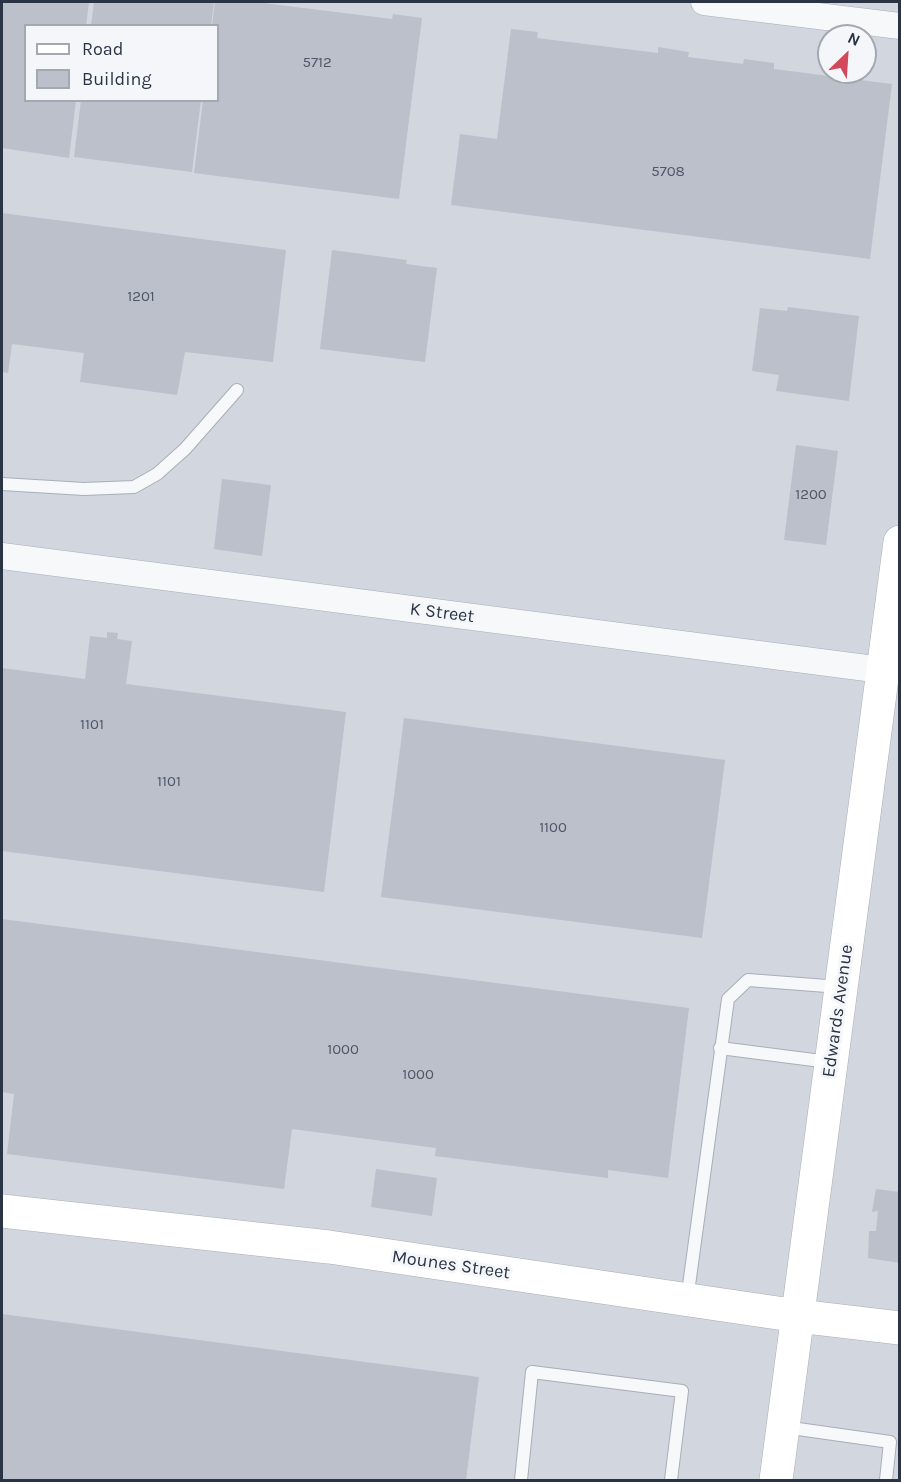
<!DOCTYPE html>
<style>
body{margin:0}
#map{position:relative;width:901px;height:1482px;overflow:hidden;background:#e4e7ec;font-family:Karla,sans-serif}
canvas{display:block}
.frame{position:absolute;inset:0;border:3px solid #2b3445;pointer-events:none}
.legend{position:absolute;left:24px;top:24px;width:195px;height:78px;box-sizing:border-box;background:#f4f6f9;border:2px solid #a4a8b1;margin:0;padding:8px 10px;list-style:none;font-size:18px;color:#2b3445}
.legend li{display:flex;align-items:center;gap:12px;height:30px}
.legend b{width:30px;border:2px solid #a4a8b1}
.north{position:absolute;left:817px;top:24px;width:60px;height:60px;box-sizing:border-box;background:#f4f6f9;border:2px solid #a4a8b1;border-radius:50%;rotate:25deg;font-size:16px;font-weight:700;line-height:24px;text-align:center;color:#2b3445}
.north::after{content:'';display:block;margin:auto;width:21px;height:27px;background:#d1495b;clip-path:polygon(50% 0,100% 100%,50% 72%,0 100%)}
</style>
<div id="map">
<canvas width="901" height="1482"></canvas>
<div class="frame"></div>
<ul class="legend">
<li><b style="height:8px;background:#fff"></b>Road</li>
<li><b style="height:16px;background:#bbc0ca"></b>Building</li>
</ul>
<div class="north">N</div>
</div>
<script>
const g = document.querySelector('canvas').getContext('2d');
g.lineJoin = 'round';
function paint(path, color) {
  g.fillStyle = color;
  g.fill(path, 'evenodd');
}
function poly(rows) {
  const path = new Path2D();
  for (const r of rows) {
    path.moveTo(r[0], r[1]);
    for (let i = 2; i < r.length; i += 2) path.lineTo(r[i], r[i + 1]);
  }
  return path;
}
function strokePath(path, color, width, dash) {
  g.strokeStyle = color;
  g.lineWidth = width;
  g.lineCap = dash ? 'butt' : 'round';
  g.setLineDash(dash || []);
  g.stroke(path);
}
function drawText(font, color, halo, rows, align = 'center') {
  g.font = font + ' Karla,sans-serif';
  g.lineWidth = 6;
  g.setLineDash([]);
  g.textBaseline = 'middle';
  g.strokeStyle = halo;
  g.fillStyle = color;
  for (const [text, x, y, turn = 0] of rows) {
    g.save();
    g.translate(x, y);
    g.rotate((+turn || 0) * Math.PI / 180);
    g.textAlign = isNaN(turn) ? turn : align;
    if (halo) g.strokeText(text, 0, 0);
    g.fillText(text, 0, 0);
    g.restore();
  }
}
paint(poly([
 [2,2,899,2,899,1480,2,1480],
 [26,26,218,26,218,100,26,100],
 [829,36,865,36,865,72,829,72]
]), '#d2d6de');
paint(poly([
 [2,2,89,2,86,26,26,26,26,100,76,100,69,158,2,148],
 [94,2,214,2,211,26,91,26],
 [215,2,255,2,392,19,393,14,422,18,399,199,194,173,203,100,218,100,218,26,212,26],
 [511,29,538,32,537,38,658,53,658,47,689,52,688,57,743,64,744,59,774,63,774,69,892,84,870,259,451,205,460,134,497,139],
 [81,100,201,100,192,172,74,157],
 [2,213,286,250,273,362,185,352,177,395,80,382,84,353,12,344,8,373,2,372],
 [332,250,407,260,406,264,437,268,425,362,320,349],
 [788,307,859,316,849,401,776,391,779,375,752,371,760,308,787,311],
 [796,445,838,451,826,545,784,540],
 [222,479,271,485,262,556,214,549],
 [107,632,118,633,117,639,132,641,126,684,346,712,324,892,2,851,2,668,85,679,90,636,107,638],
 [404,718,725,760,702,938,381,897],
 [2,919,689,1008,668,1178,608,1170,608,1178,435,1156,436,1148,292,1129,284,1189,7,1154,14,1094,2,1092],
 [376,1169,437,1178,432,1216,371,1207],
 [876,1189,900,1192,900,1263,868,1258,869,1231,876,1231,878,1211,872,1212],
 [2,1314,479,1377,466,1480,2,1480]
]), '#bbc0ca');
const lane = poly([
 [2,484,84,489,134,487,157,474,185,449,237,390],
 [720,1048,829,1062],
 [687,1300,728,999,748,980,840,987],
 [784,1427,890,1442,886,1480],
 [521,1480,532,1372,682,1391,671,1480]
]);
const street = poly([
 [704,2,900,26],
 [2,556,882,670]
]);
const secondary = poly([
 [2,1211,329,1247,798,1316,900,1328],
 [776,1480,900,542]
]);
strokePath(lane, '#a9aeb7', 14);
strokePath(street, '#a9aeb7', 27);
strokePath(secondary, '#a9aeb7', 34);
strokePath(lane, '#f7f8fa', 12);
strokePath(street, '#f7f8fa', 26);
strokePath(secondary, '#fff', 33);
drawText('15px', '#4f5766', null, [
 ["5712",317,63],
 ["5708",668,172],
 ["1201",141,297],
 ["1200",811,495],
 ["1101",92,725],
 ["1101",169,782],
 ["1100",553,828],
 ["1000",343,1050],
 ["1000",418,1075]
]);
drawText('18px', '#2b3445', '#f4f6f9', [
 ["K Street",442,613,7],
 ["Edwards Avenue",838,1011,-82],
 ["Mounes Street",451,1265,8]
]);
</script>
